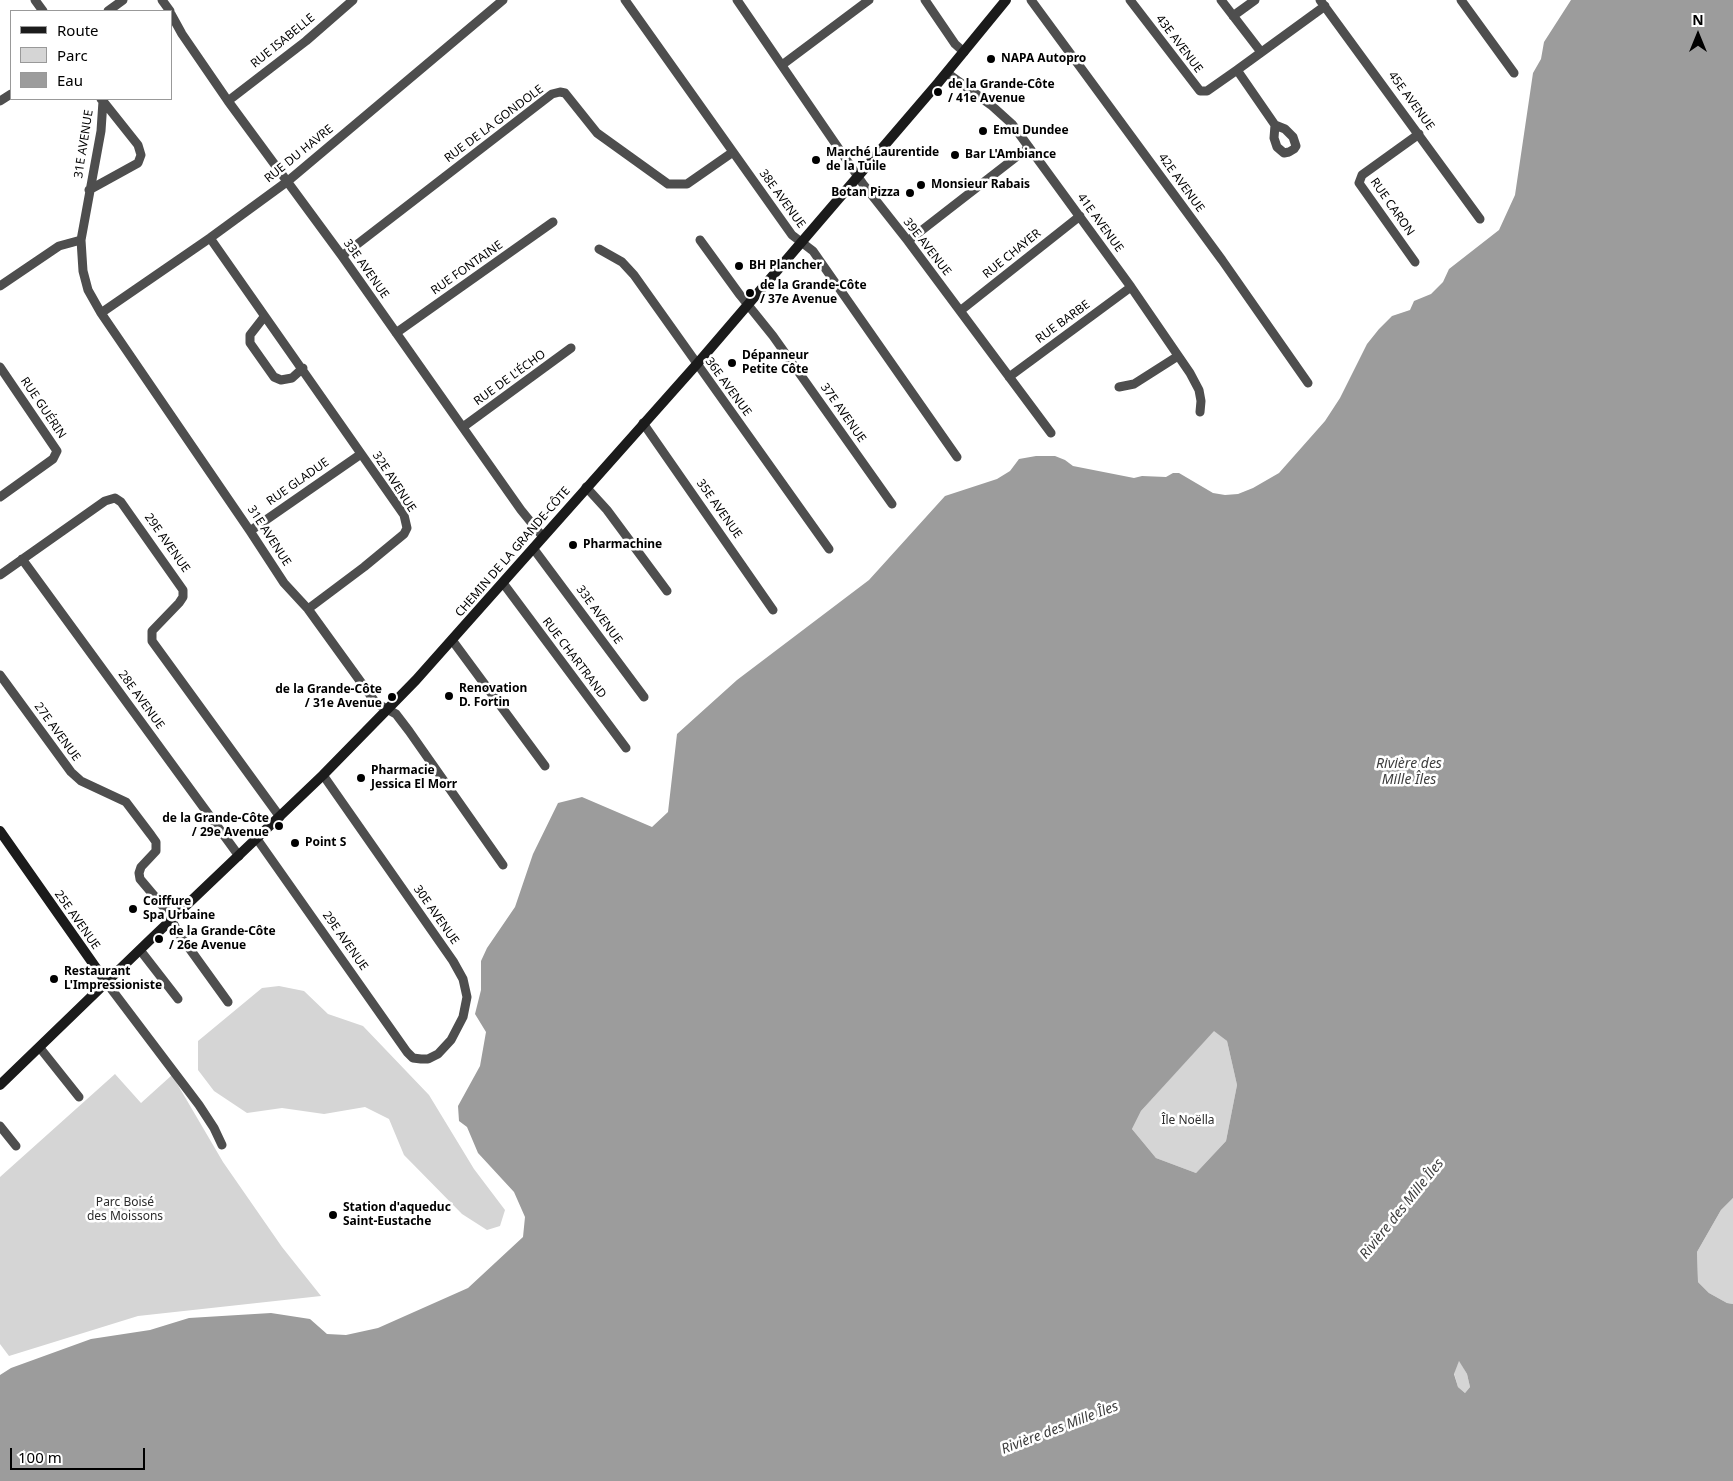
<!DOCTYPE html>
<meta charset="utf-8">
<style>
body{margin:0}
#map{position:relative;width:1733px;height:1481px;overflow:hidden;background:#fff;font-family:"Noto Sans",sans-serif}
canvas{display:block}
.legend{position:absolute;left:10px;top:10px;width:162px;height:90px;box-sizing:border-box;background:#fff;border:1px solid #999;margin:0;padding:6px 9px;list-style:none;font-size:15px;color:#000}
.legend li{display:flex;align-items:center;gap:10px;height:25px}
.legend b{width:25px;border:1px solid #999}
.north{position:absolute;left:1673px;top:10px;width:50px;height:50px;-webkit-text-stroke:4px #fff;paint-order:stroke;rotate:0deg;font-size:14px;font-weight:700;line-height:20px;text-align:center;color:#000}
.north::after{content:'';display:block;margin:auto;width:18px;height:22px;background:#000;clip-path:polygon(50% 0,100% 100%,50% 72%,0 100%)}
.scale{position:absolute;left:10px;top:1448px;width:135px;height:22px;box-sizing:border-box;border:2px solid #000;border-top:0;padding-left:6px;font-size:15px;line-height:18px;white-space:nowrap;color:#000;-webkit-text-stroke:4px #fff;paint-order:stroke}
</style>
<div id="map">
<canvas width="1733" height="1481"></canvas>
<ul class="legend">
<li><b style="height:6px;background:#1b1b1b"></b>Route</li>
<li><b style="height:14px;background:#d5d5d5"></b>Parc</li>
<li><b style="height:14px;background:#9c9c9c"></b>Eau</li>
</ul>
<div class="north">N</div>
<div class="scale">100 m</div>
</div>
<script>
const g = document.querySelector('canvas').getContext('2d');
g.lineJoin = 'round';
function paint(path, color) {
  g.fillStyle = color;
  g.fill(path, 'evenodd');
}
function poly(rows) {
  const path = new Path2D();
  for (const r of rows) {
    path.moveTo(r[0], r[1]);
    for (let i = 2; i < r.length; i += 2) path.lineTo(r[i], r[i + 1]);
  }
  return path;
}
function strokePath(path, color, width, dash) {
  g.strokeStyle = color;
  g.lineWidth = width;
  g.lineCap = dash ? 'butt' : 'round';
  g.setLineDash(dash || []);
  g.stroke(path);
}
function drawText(font, color, halo, rows, align = 'center') {
  g.font = font + ' "Noto Sans",sans-serif';
  g.lineWidth = 5;
  g.setLineDash([]);
  g.textBaseline = 'middle';
  g.strokeStyle = halo;
  g.fillStyle = color;
  for (const [text, x, y, turn = 0] of rows) {
    g.save();
    g.translate(x, y);
    g.rotate((+turn || 0) * Math.PI / 180);
    g.textAlign = isNaN(turn) ? turn : align;
    if (halo) g.strokeText(text, 0, 0);
    g.fillText(text, 0, 0);
    g.restore();
  }
}
paint(poly([
 [279,986,304,991,328,1014,363,1026,429,1095,474,1169,505,1210,500,1226,487,1230,462,1214,404,1155,389,1119,365,1107,324,1114,282,1108,247,1113,214,1091,198,1070,198,1041,262,988],
 [1214,1030,1227,1041,1237,1085,1226,1141,1196,1173,1156,1158,1132,1129,1141,1111],
 [115,1074,141,1103,172,1075,223,1162,282,1247,321,1296,138,1316,9,1356,0,1344,0,1177],
 [1733,1198,1733,1304,1727,1303,1709,1293,1698,1282,1697,1252,1721,1210],
 [1459,1360,1467,1374,1470,1387,1465,1393,1458,1387,1454,1373]
]), '#d5d5d5');
paint(poly([
 [1571,0,1733,0,1733,1198,1721,1210,1697,1252,1698,1282,1709,1293,1727,1303,1733,1304,1733,1481,0,1481,0,1375,11,1368,91,1339,150,1330,189,1318,271,1313,310,1319,327,1334,346,1335,378,1328,468,1288,523,1237,525,1217,514,1192,478,1153,467,1127,459,1121,458,1106,480,1066,486,1032,475,1014,481,990,481,961,487,948,515,907,533,854,558,803,582,797,652,827,668,812,677,734,737,680,869,580,945,496,997,479,1010,471,1019,459,1036,456,1055,456,1065,460,1073,466,1134,478,1142,476,1166,477,1173,473,1179,473,1213,493,1225,495,1238,494,1253,488,1279,473,1325,421,1340,398,1367,344,1379,329,1392,316,1410,310,1414,301,1431,294,1443,282,1449,269,1499,230,1515,195,1533,73,1541,59,1544,42],
 [1214,1031,1227,1041,1237,1085,1226,1141,1196,1173,1156,1158,1132,1129,1141,1111],
 [1459,1361,1467,1374,1470,1387,1465,1393,1458,1387,1454,1374]
]), '#9c9c9c');
strokePath(poly([
 [35,0,43,11],
 [162,0,170,11],
 [625,0,792,235,813,251,957,457],
 [737,0,863,184,908,241,1051,433],
 [925,0,955,44,964,52],
 [1031,0,1222,260,1308,383],
 [1130,0,1200,91,1207,91,1237,70],
 [1221,0,1261,52],
 [1320,0,1480,219],
 [1461,0,1514,73],
 [108,11,123,0],
 [171,14,182,34,228,101,342,256,521,510,543,537],
 [1233,16,1255,0],
 [782,65,869,0],
 [947,73,991,105,1012,124,1131,287,1190,373,1199,390,1201,401,1200,412],
 [101,99,103,101,101,131,81,240,83,271,88,290,101,313,250,531,284,583,308,609,376,703,396,714,409,731,503,865],
 [0,101,11,94],
 [228,101,306,41,353,0],
 [1275,125,1274,138,1277,147,1284,153,1289,152,1294,149,1296,146,1293,137,1285,129,1275,125,1237,70,1325,6],
 [89,190,138,163,141,155,138,145,103,101],
 [210,238,404,515,407,528,404,534,364,567,308,609],
 [700,240,740,295,773,336,892,504],
 [908,241,1029,147],
 [599,249,622,262,634,275,829,549],
 [342,256,552,94,560,92,565,93,597,133,668,184,687,184,733,152],
 [1415,262,1359,183,1362,175,1419,134],
 [0,286,59,246,81,240],
 [960,311,1080,216],
 [101,313,210,238,288,181,503,0],
 [264,317,250,335,250,343,274,377,281,380,292,378,303,368],
 [396,333,553,222],
 [0,367,57,451,53,459,0,497],
 [1009,377,1131,287],
 [1119,387,1134,384,1178,356],
 [643,423,773,610],
 [463,427,571,348],
 [586,487,607,510,667,591],
 [250,531,361,454],
 [533,548,644,697],
 [22,559,239,856],
 [0,575,105,501,115,498,121,502,183,590,183,597,179,603,152,631,152,641,280,817],
 [503,583,626,748],
 [452,640,545,766],
 [0,675,71,772,81,781,126,802,151,835,156,842,156,851,141,867,139,873,140,879,167,911,179,934,228,1002],
 [257,839,407,1052,413,1058,421,1059,428,1059,438,1054,451,1040,463,1017,467,997,463,979,453,961,323,775],
 [140,950,178,999],
 [106,982,199,1105,214,1128,222,1145],
 [40,1048,79,1097],
 [0,1126,16,1146]
]), '#4e4e4e', 9);
strokePath(poly([
 [0,831,106,982],
 [0,1085,151,939,323,775,416,680,697,364,938,83,1006,0]
]), '#1b1b1b', 10);
for (const [x, y, r, color] of [
 [991,59,5,"#000"],
 [938,92,5,"#000"],
 [983,131,5,"#000"],
 [955,155,5,"#000"],
 [816,160,5,"#000"],
 [921,185,5,"#000"],
 [910,193,5,"#000"],
 [739,266,5,"#000"],
 [750,293,5,"#000"],
 [732,363,5,"#000"],
 [573,545,5,"#000"],
 [449,696,5,"#000"],
 [392,697,5,"#000"],
 [361,778,5,"#000"],
 [279,826,5,"#000"],
 [295,843,5,"#000"],
 [133,909,5,"#000"],
 [159,939,5,"#000"],
 [54,979,5,"#000"],
 [333,1215,5,"#000"]
]) {
  const dot = new Path2D();
  dot.arc(x, y, r, 0, 2 * Math.PI);
  g.fillStyle = color;
  g.fill(dot);
  strokePath(dot, '#fff', 2);
}
drawText('12px', '#000', '#fff', [
 ["RUE ISABELLE",283,41,-39],
 ["43E AVENUE",1179,44,53],
 ["45E AVENUE",1411,101,54],
 ["RUE DE LA GONDOLE",494,124,-37],
 ["31E AVENUE",84,144,-81],
 ["RUE DU HAVRE",299,154,-39],
 ["42E AVENUE",1181,183,54],
 ["38E AVENUE",782,199,54],
 ["RUE CARON",1392,207,55],
 ["41E AVENUE",1100,223,54],
 ["39E AVENUE",927,247,52],
 ["RUE CHAYER",1012,254,-39],
 ["RUE FONTAINE",467,268,-35],
 ["33E AVENUE",366,269,55],
 ["RUE BARBE",1063,322,-36],
 ["RUE DE L'ÉCHO",510,378,-36],
 ["36E AVENUE",728,387,54],
 ["RUE GUÉRIN",43,408,56],
 ["37E AVENUE",843,413,55],
 ["RUE GLADUE",298,482,-35],
 ["32E AVENUE",394,482,57],
 ["35E AVENUE",719,509,55],
 ["31E AVENUE",269,536,57],
 ["29E AVENUE",167,543,55],
 ["CHEMIN DE LA GRANDE-CÔTE",513,552,-49],
 ["33E AVENUE",599,615,54],
 ["RUE CHARTRAND",574,658,53],
 ["28E AVENUE",141,700,54],
 ["27E AVENUE",57,732,54],
 ["30E AVENUE",436,915,55],
 ["25E AVENUE",77,920,55],
 ["29E AVENUE",345,941,55]
]);
drawText('bold 12px', '#000', '#fff', [
 ["NAPA Autopro",1001,59],
 ["de la Grande-Côte",948,85],
 ["/ 41e Avenue",948,99],
 ["Emu Dundee",993,131],
 ["Marché Laurentide",826,153],
 ["de la Tuile",826,167],
 ["Bar L'Ambiance",965,155],
 ["Monsieur Rabais",931,185],
 ["Botan Pizza",900,193,"right"],
 ["BH Plancher",749,266],
 ["de la Grande-Côte",760,286],
 ["/ 37e Avenue",760,300],
 ["Dépanneur",742,356],
 ["Petite Côte",742,370],
 ["Pharmachine",583,545],
 ["Renovation",459,689],
 ["D. Fortin",459,703],
 ["de la Grande-Côte",382,690,"right"],
 ["/ 31e Avenue",382,704,"right"],
 ["Pharmacie",371,771],
 ["Jessica El Morr",371,785],
 ["de la Grande-Côte",269,819,"right"],
 ["/ 29e Avenue",269,833,"right"],
 ["Point S",305,843],
 ["Coiffure",143,902],
 ["Spa Urbaine",143,916],
 ["de la Grande-Côte",169,932],
 ["/ 26e Avenue",169,946],
 ["Restaurant",64,972],
 ["L'Impressioniste",64,986],
 ["Station d'aqueduc",343,1208],
 ["Saint-Eustache",343,1222]
], 'left');
drawText('12px', '#2c2c2c', '#fff', [
 ["Île Noëlla",1188,1121],
 ["Parc Boisé",125,1203],
 ["des Moissons",125,1217]
]);
drawText('italic 14px', '#3d3d3d', '#fff', [
 ["Rivière des",1409,764],
 ["Mille Îles",1409,780],
 ["Rivière des Mille Îles",1402,1209,-51],
 ["Rivière des Mille Îles",1060,1428,-21]
]);
</script>
